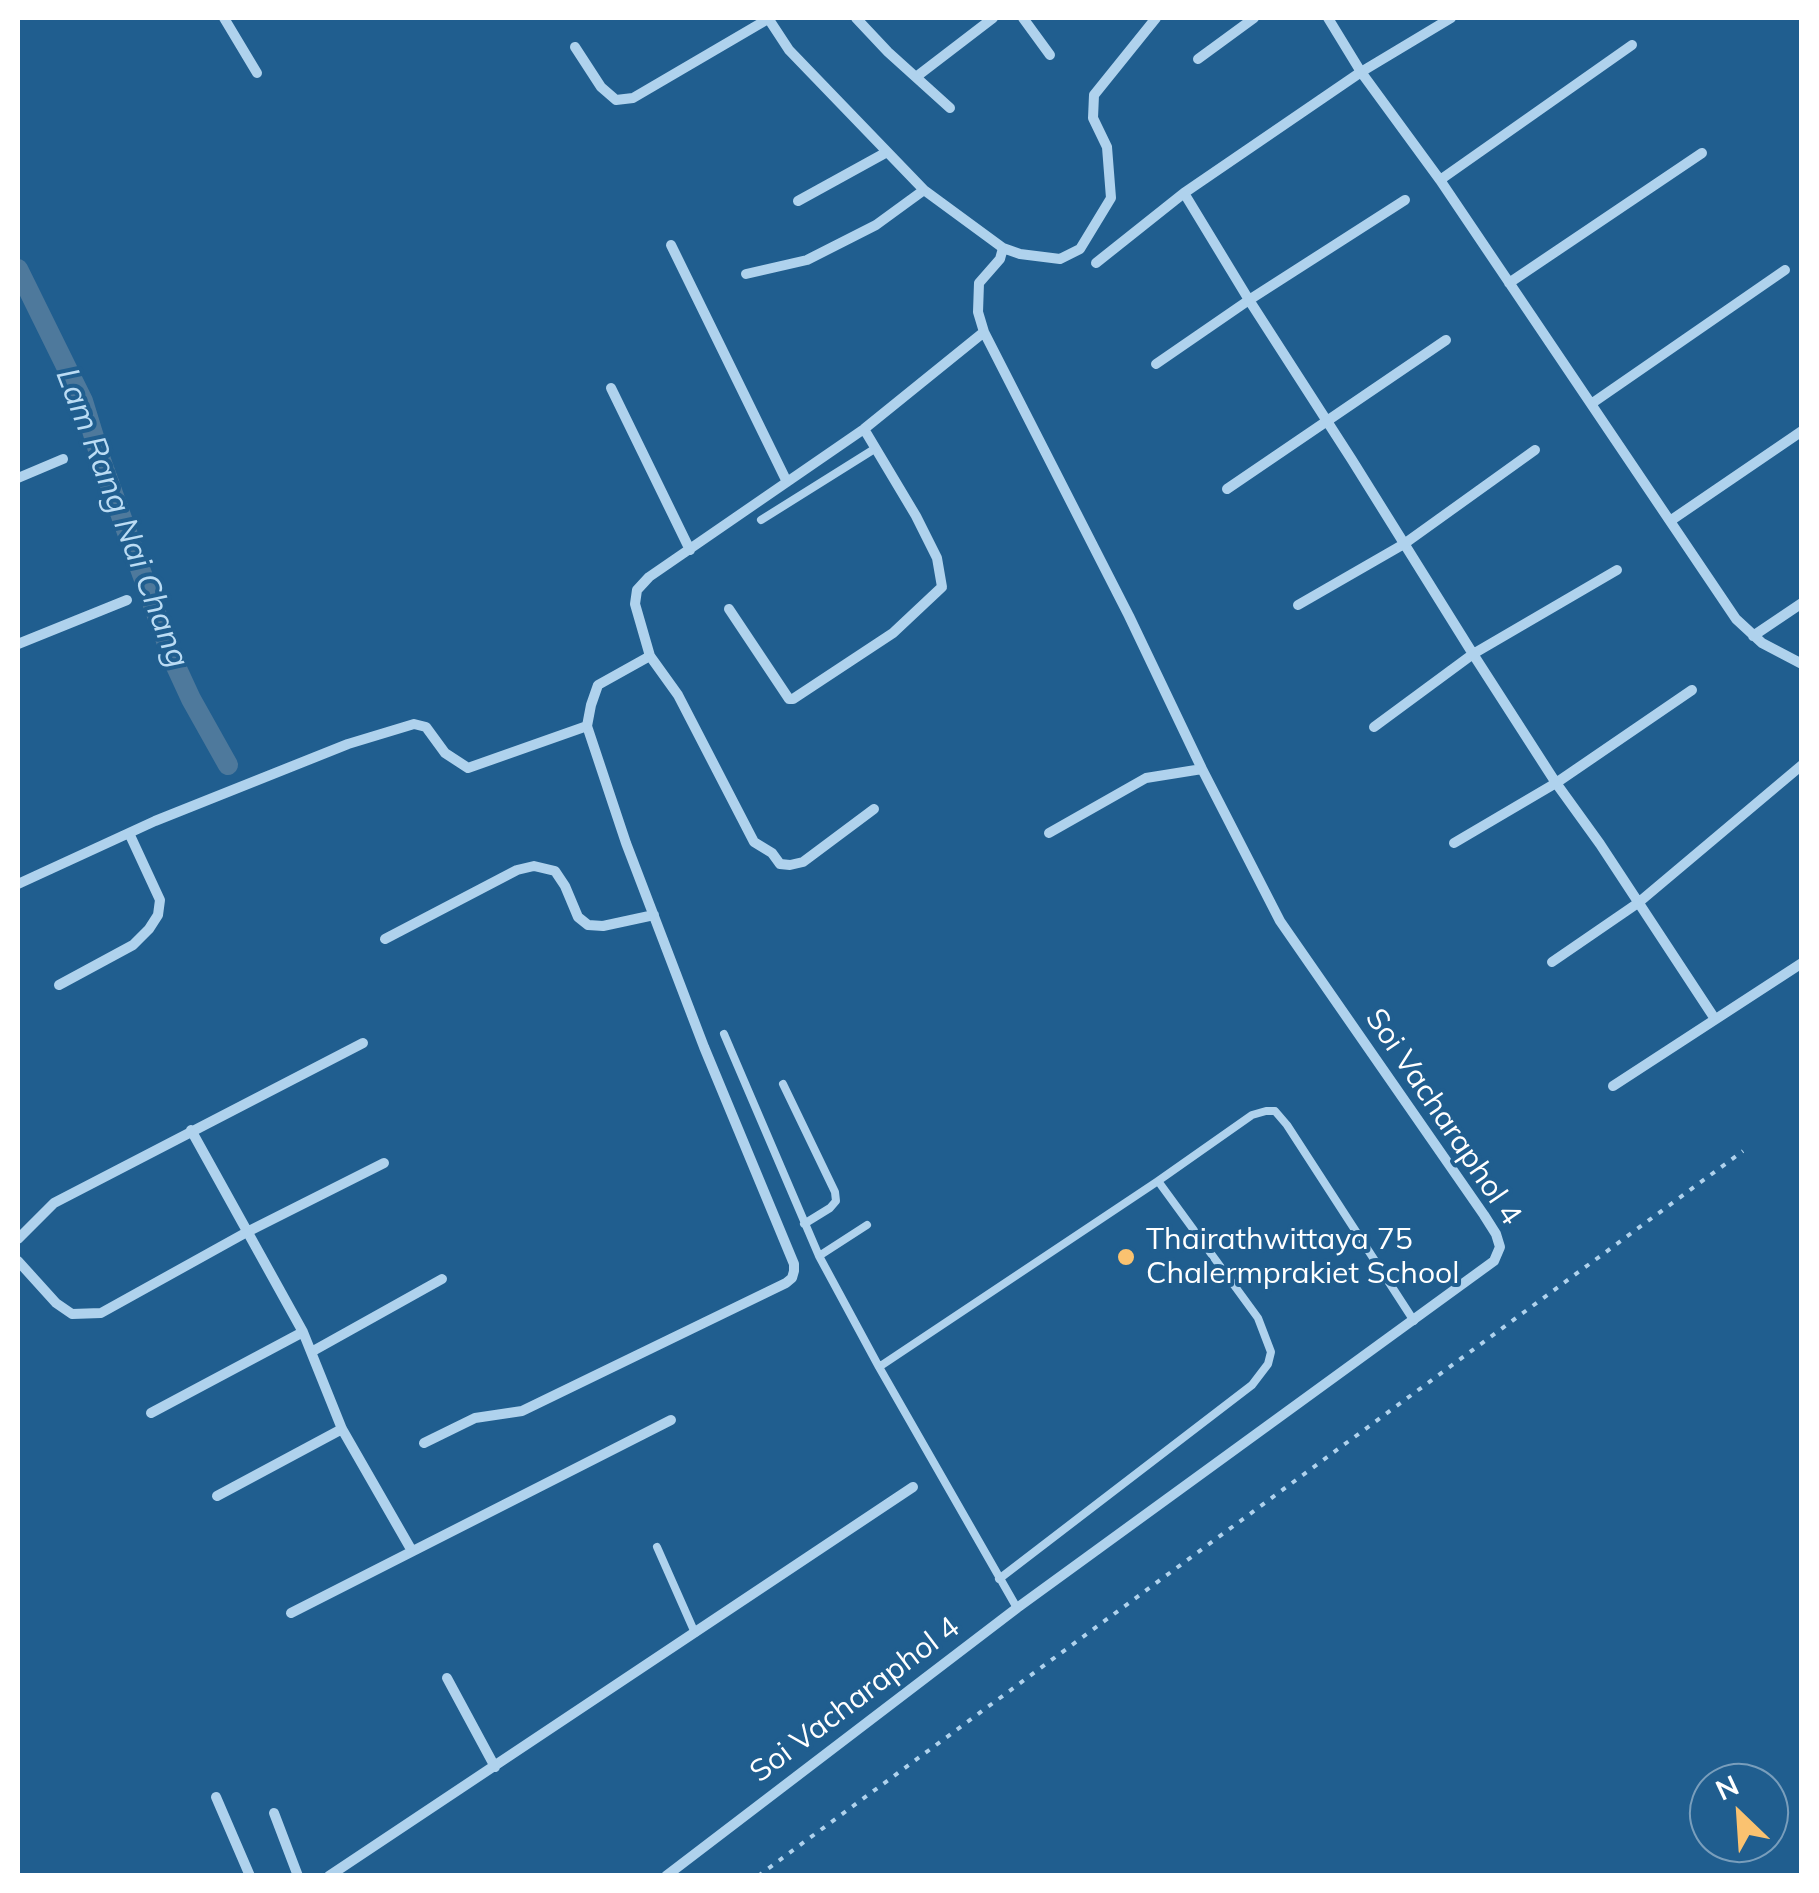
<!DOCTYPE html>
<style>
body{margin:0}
#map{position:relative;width:1819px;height:1893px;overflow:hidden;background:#205e8f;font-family:Mulish,sans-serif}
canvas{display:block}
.frame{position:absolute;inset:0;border:20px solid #fff;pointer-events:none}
.north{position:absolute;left:1689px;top:1763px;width:100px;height:100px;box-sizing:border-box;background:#205e8f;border:2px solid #799ebc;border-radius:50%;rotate:335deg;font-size:28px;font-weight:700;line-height:40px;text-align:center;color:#fff}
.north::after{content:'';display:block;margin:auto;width:35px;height:45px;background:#fac270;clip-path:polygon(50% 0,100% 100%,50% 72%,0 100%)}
</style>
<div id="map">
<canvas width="1819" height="1893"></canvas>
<div class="frame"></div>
<div class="north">N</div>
</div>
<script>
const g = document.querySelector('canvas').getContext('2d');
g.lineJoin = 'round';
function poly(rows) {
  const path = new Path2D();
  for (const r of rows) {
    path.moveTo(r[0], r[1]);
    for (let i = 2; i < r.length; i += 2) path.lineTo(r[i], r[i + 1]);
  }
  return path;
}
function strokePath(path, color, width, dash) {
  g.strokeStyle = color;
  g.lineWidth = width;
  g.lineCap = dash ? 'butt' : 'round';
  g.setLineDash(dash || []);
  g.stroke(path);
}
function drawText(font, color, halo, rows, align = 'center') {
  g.font = font + ' Mulish,sans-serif';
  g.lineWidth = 8;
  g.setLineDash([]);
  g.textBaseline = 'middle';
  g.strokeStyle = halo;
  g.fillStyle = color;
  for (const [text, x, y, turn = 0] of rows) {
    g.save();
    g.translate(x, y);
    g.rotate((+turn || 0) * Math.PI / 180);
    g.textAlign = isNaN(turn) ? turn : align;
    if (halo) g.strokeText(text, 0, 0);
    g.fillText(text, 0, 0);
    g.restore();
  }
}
strokePath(poly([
 [18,269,83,401,102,463,173,660,191,699,228,765]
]), '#4e799c', 20);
strokePath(poly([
 [758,1876,1743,1151]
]), '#afd2ed', 4, [5, 8]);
strokePath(poly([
 [761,520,876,448],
 [724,1034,819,1256,879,1367,1017,1608],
 [783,1084,835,1192,836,1201,830,1208,804,1224],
 [819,1256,867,1225],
 [879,1367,1158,1181,1252,1115,1266,1111,1275,1111,1287,1125,1414,1321],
 [657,1547,695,1633],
 [999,1579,1252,1385,1268,1364,1271,1352,1258,1318,1158,1181]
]), '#afd2ed', 8);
strokePath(poly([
 [224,18,257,73],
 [768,18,789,50,924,190,1003,248,1020,254,1060,259,1080,249,1111,198,1107,147,1093,118,1094,95,1156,18],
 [856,18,888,52,950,108],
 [1023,18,1050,55],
 [1328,18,1361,72,1440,180,1736,619,1762,643,1802,664],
 [1451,18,1361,72,1184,193,1249,300,1352,460,1473,654,1556,783,1600,844,1715,1019],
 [575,47,601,87,616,100,633,98,768,19],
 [1198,59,1254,18],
 [916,77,993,18],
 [1440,180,1632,45],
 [798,201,887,152],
 [671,245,787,482],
 [1096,263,1184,193],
 [746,274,807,260,876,225,924,190],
 [1509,283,1702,153],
 [1156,364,1249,300,1405,200],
 [611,388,690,550],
 [1591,404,1785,270],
 [18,478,63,459],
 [1227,489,1446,340],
 [1670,521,1802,431],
 [1298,605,1404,544,1535,450],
 [729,609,789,699,793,699,893,633,942,587,937,558,916,516,864,429],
 [1753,636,1802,603],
 [18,644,127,600],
 [1374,727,1473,654,1617,570],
 [874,809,803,862,790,865,780,864,772,853,754,842,678,695,650,656,635,604,637,590,649,577,864,429,984,332],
 [1049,833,1146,778,1202,769],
 [1454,843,1556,783,1692,690],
 [18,884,155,821,348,744,414,724,426,727,445,753,468,768,587,726],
 [385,939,517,870,534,866,555,871,565,886,578,917,588,925,603,926,654,915],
 [1552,962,1638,903,1802,765],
 [59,985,133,945,149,929,158,915,160,900,129,833],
 [1613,1086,1802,963],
 [191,1130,303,1332,342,1429,412,1551],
 [18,1239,54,1203,363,1043],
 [18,1261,56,1303,72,1314,101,1313,247,1232,384,1163],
 [313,1351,442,1279],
 [151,1413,303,1332],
 [424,1443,475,1418,522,1411,786,1283,792,1278,794,1271,794,1264,704,1047,626,843,587,726,591,705,598,685,650,656],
 [217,1496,342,1429],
 [291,1613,671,1420],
 [447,1678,495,1767],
 [216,1797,250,1876],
 [274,1813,298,1876],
 [329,1876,913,1487],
 [666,1876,1017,1608,1494,1261,1500,1247,1496,1234,1484,1215,1280,921,1202,769,1129,616,984,332,978,312,979,283,1000,259,1003,248]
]), '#afd2ed', 10);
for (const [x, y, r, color] of [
 [1126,1257,10,"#fac270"]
]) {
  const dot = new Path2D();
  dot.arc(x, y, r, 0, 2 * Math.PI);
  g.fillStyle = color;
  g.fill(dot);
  strokePath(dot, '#205e8f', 4);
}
drawText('30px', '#fff', '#205e8f', [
 ["Soi Vacharaphol 4",1443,1117,56],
 ["Soi Vacharaphol 4",855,1700,-37]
]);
drawText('30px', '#fff', '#205e8f', [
 ["Thairathwittaya 75",1146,1240],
 ["Chalermprakiet School",1146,1274]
], 'left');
drawText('italic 32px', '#bbdcf4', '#205e8f', [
 ["Lam Rang Nai Chang",122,518,69]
]);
</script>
